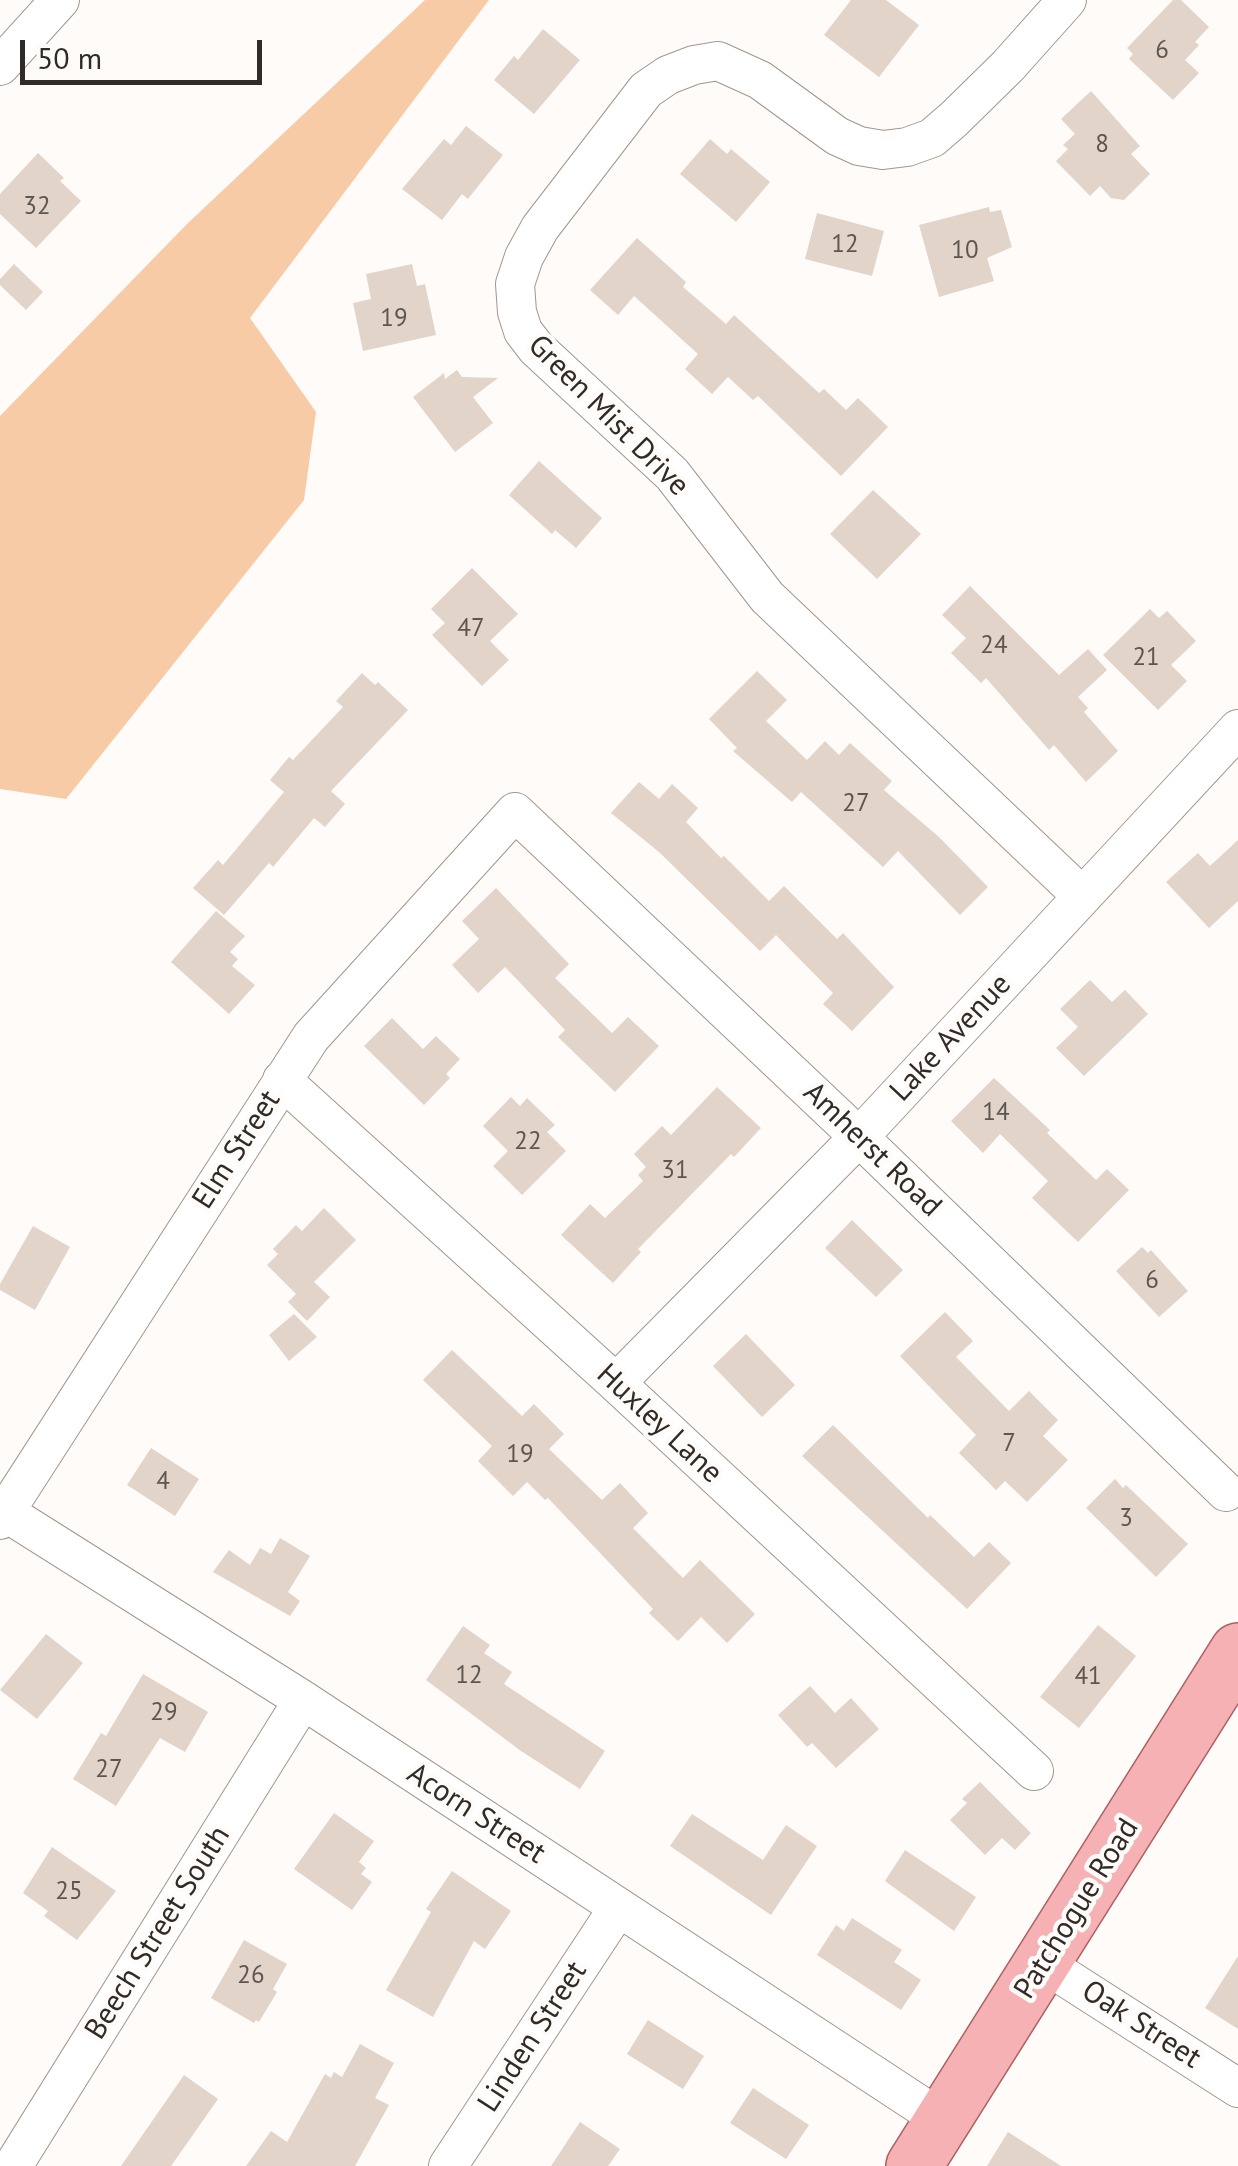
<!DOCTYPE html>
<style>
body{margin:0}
#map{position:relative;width:1238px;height:2166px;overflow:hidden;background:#fefbf9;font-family:"PT Sans",sans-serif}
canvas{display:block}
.scale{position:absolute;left:20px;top:40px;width:242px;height:45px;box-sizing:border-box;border:5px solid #302b27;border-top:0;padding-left:12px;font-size:30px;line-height:35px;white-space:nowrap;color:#302b27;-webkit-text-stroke:8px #fefbf9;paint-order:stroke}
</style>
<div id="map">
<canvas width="1238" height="2166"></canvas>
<div class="scale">50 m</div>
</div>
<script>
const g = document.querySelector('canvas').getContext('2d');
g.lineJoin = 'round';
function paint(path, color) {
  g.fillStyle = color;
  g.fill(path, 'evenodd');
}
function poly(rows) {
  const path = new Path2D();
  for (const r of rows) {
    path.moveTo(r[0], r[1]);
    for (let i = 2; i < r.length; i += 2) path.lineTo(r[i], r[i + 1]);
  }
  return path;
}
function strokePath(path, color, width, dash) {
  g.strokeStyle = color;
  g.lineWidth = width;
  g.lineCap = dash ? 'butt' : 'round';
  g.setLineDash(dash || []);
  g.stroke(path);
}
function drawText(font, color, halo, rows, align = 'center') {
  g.font = font + ' "PT Sans",sans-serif';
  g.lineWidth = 9;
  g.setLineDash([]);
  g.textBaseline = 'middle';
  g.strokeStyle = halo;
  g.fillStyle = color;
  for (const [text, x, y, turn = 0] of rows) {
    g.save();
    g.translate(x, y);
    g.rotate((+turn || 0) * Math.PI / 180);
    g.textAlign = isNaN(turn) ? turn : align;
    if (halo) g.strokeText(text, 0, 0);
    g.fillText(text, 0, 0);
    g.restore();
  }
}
paint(poly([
 [425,0,489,0,250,318,316,412,304,500,66,799,0,789,0,416,188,223]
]), '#f8cba7');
paint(poly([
 [851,0,886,0,919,25,879,77,824,35],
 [1173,0,1181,0,1209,27,1195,42,1199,45,1185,60,1199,73,1173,100,1129,59,1133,54,1127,48],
 [543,29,580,60,534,114,494,80,514,56,518,60],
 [1091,91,1140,146,1131,154,1150,174,1124,200,1111,198,1100,186,1090,196,1056,161,1068,149,1063,145,1075,134,1061,119],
 [466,126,503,155,468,199,462,194,442,220,402,189,444,139,451,145],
 [710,139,727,154,731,149,770,182,736,222,680,174],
 [38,153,64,178,60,181,81,201,36,248,0,214,0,194],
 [989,207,990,212,1001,210,1012,247,987,258,994,281,939,297,919,225],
 [817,213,884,231,872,276,805,259],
 [637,238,686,282,683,287,726,324,734,315,819,393,824,389,846,410,858,398,888,427,841,476,758,396,753,400,728,377,712,394,685,369,698,354,634,296,618,315,590,290],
 [14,264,43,292,26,310,0,285,0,279],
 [412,264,417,286,425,284,436,335,363,351,353,303,371,299,366,274],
 [457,370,462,377,498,378,473,397,493,423,455,452,413,397,444,373,445,379],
 [539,461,602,518,576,548,555,530,552,534,509,495],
 [873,490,921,534,877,579,830,534],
 [472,568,518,614,490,641,509,660,482,686,432,635,445,623,431,609],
 [970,586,1059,675,1088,649,1107,670,1078,697,1088,708,1084,712,1118,751,1086,782,1054,745,1049,750,986,678,981,683,951,653,966,638,942,615],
 [1150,609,1159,618,1167,611,1196,641,1171,665,1187,681,1158,710,1103,655],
 [757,671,787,700,766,721,807,760,825,741,839,755,850,743,892,781,884,790,939,837,988,887,960,915,898,851,883,867,801,792,792,802,733,751,737,748,709,719],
 [362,673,375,685,378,682,408,710,331,791,345,804,325,827,314,818,273,867,269,863,224,915,193,888,218,860,223,865,284,792,270,780,289,757,293,760,343,707,336,701],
 [639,782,659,799,672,784,698,808,686,822,721,858,724,856,769,901,784,886,837,939,843,933,894,987,852,1031,823,1004,833,993,776,935,760,951,659,852,611,813],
 [1238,840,1238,901,1209,928,1166,882,1198,853,1210,866],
 [496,888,569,964,555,978,612,1033,628,1017,659,1046,615,1092,558,1037,565,1030,505,967,478,993,452,965,479,939,462,921],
 [216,911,245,936,230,952,238,959,232,966,255,985,229,1014,171,962],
 [1090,980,1112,1002,1125,990,1148,1014,1084,1076,1056,1048,1078,1027,1060,1009],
 [392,1018,423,1049,436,1036,460,1059,446,1074,450,1078,424,1105,364,1046],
 [994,1078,1050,1130,1047,1133,1096,1180,1107,1169,1129,1190,1078,1242,1032,1198,1048,1181,1000,1134,983,1153,951,1121],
 [717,1087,761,1128,734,1157,731,1154,638,1249,641,1252,613,1283,561,1235,590,1204,605,1218,643,1181,638,1175,646,1167,634,1154,662,1126,671,1135],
 [511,1097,520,1106,527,1098,555,1125,547,1132,566,1151,522,1195,493,1166,508,1151,483,1126],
 [324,1208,356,1240,314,1282,330,1297,307,1321,288,1302,296,1294,267,1265,278,1254,273,1249,296,1225,302,1231],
 [852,1220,903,1270,876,1297,825,1248],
 [33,1226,70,1247,35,1310,0,1290,0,1284],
 [1142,1247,1148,1253,1151,1250,1188,1291,1159,1317,1116,1271],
 [945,1312,973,1341,956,1357,1009,1411,1029,1391,1058,1420,1043,1436,1068,1460,1027,1502,1005,1481,996,1490,959,1453,976,1435,900,1356],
 [294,1314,317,1337,289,1361,269,1335],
 [746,1334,795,1385,762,1417,713,1366],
 [452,1350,522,1416,534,1404,564,1434,549,1449,602,1500,620,1483,648,1513,633,1528,683,1578,700,1560,755,1614,727,1643,701,1617,678,1641,649,1613,653,1609,548,1498,545,1500,527,1482,513,1496,478,1461,492,1446,423,1380],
 [833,1425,928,1518,930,1515,974,1557,989,1542,1011,1563,967,1609,802,1456],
 [151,1448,199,1479,175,1516,127,1485],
 [1115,1479,1123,1488,1126,1485,1188,1544,1156,1577,1086,1508],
 [280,1538,310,1556,288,1592,300,1601,290,1616,213,1572,229,1550,250,1565,260,1548,271,1554],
 [1098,1625,1136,1656,1079,1728,1040,1697],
 [463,1626,490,1645,484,1653,512,1672,504,1684,605,1751,580,1789,521,1751,426,1680],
 [46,1634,83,1663,37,1719,0,1690],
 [143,1674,208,1712,185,1752,160,1738,116,1806,73,1779,101,1733,106,1736],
 [810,1686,835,1713,851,1698,879,1729,836,1768,812,1743,807,1747,778,1715],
 [980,1782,1031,1833,1015,1850,1002,1838,985,1855,950,1820,967,1803,962,1799],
 [334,1813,374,1841,359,1862,366,1868,361,1874,372,1882,352,1910,294,1869],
 [692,1814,763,1860,786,1825,817,1846,771,1915,670,1846],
 [52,1847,116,1891,77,1940,44,1916,48,1911,23,1893],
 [905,1850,976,1897,954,1931,885,1881],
 [452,1871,511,1911,485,1949,474,1941,433,2017,386,1990,431,1912,426,1909],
 [852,1918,902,1950,894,1962,921,1980,901,2010,817,1955,836,1925,844,1931],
 [244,1940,287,1964,273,1989,277,1992,259,2022,256,2020,254,2023,211,1998],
 [1238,1956,1238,2029,1205,2008],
 [648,2020,704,2056,683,2089,627,2054],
 [360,2044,394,2063,375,2098,389,2105,355,2166,246,2166,271,2131,287,2142,325,2074,331,2078,334,2072,342,2077],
 [184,2075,218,2099,171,2166,121,2166],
 [753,2088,809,2125,786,2159,730,2123],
 [580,2122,620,2149,608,2166,551,2166],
 [1008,2132,1061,2166,987,2166]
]), '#e2d4c9');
const minor = poly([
 [1067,0,1008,66,954,119,932,138,907,147,883,150,859,146,837,136,760,80,718,61,694,65,668,75,646,90,540,228,524,257,515,284,517,312,523,331,536,348,672,474,767,597,1082,896],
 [0,66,60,0],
 [282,1080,616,1383,1034,1771],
 [616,1383,859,1137,1238,729],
 [5,1512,303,1700,944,2121],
 [0,1520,311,1037,515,812,859,1137,1226,1492],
 [1043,1963,1238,2088],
 [13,2166,303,1700],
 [448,2166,618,1908]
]);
const primary = poly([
 [914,2166,1238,1651]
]);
strokePath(minor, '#a3968c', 40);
strokePath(primary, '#ac6061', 58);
strokePath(minor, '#fff', 38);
strokePath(primary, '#f5b1b3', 55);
drawText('25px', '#5c5550', null, [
 ["6",1162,51],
 ["8",1102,145],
 ["32",37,207],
 ["12",845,245],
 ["10",965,251],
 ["19",394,319],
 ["47",471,629],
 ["24",994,646],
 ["21",1146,658],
 ["27",856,804],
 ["14",996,1113],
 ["22",528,1142],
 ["31",675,1171],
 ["6",1152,1281],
 ["7",1009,1444],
 ["19",520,1455],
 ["4",163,1482],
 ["3",1126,1519],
 ["12",469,1676],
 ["41",1088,1677],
 ["29",164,1713],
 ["27",109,1770],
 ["25",69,1892],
 ["26",251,1976]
]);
drawText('30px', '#302b27', '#fefbf9', [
 ["Green Mist Drive",608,416,45],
 ["Lake Avenue",951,1038,-47],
 ["Elm Street",237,1150,-57],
 ["Amherst Road",872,1150,44],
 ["Huxley Lane",659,1424,43],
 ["Acorn Street",476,1814,33],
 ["Patchogue Road",1077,1909,-58],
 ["Beech Street South",158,1933,-58],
 ["Oak Street",1141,2025,33],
 ["Linden Street",533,2037,-57]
]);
</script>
